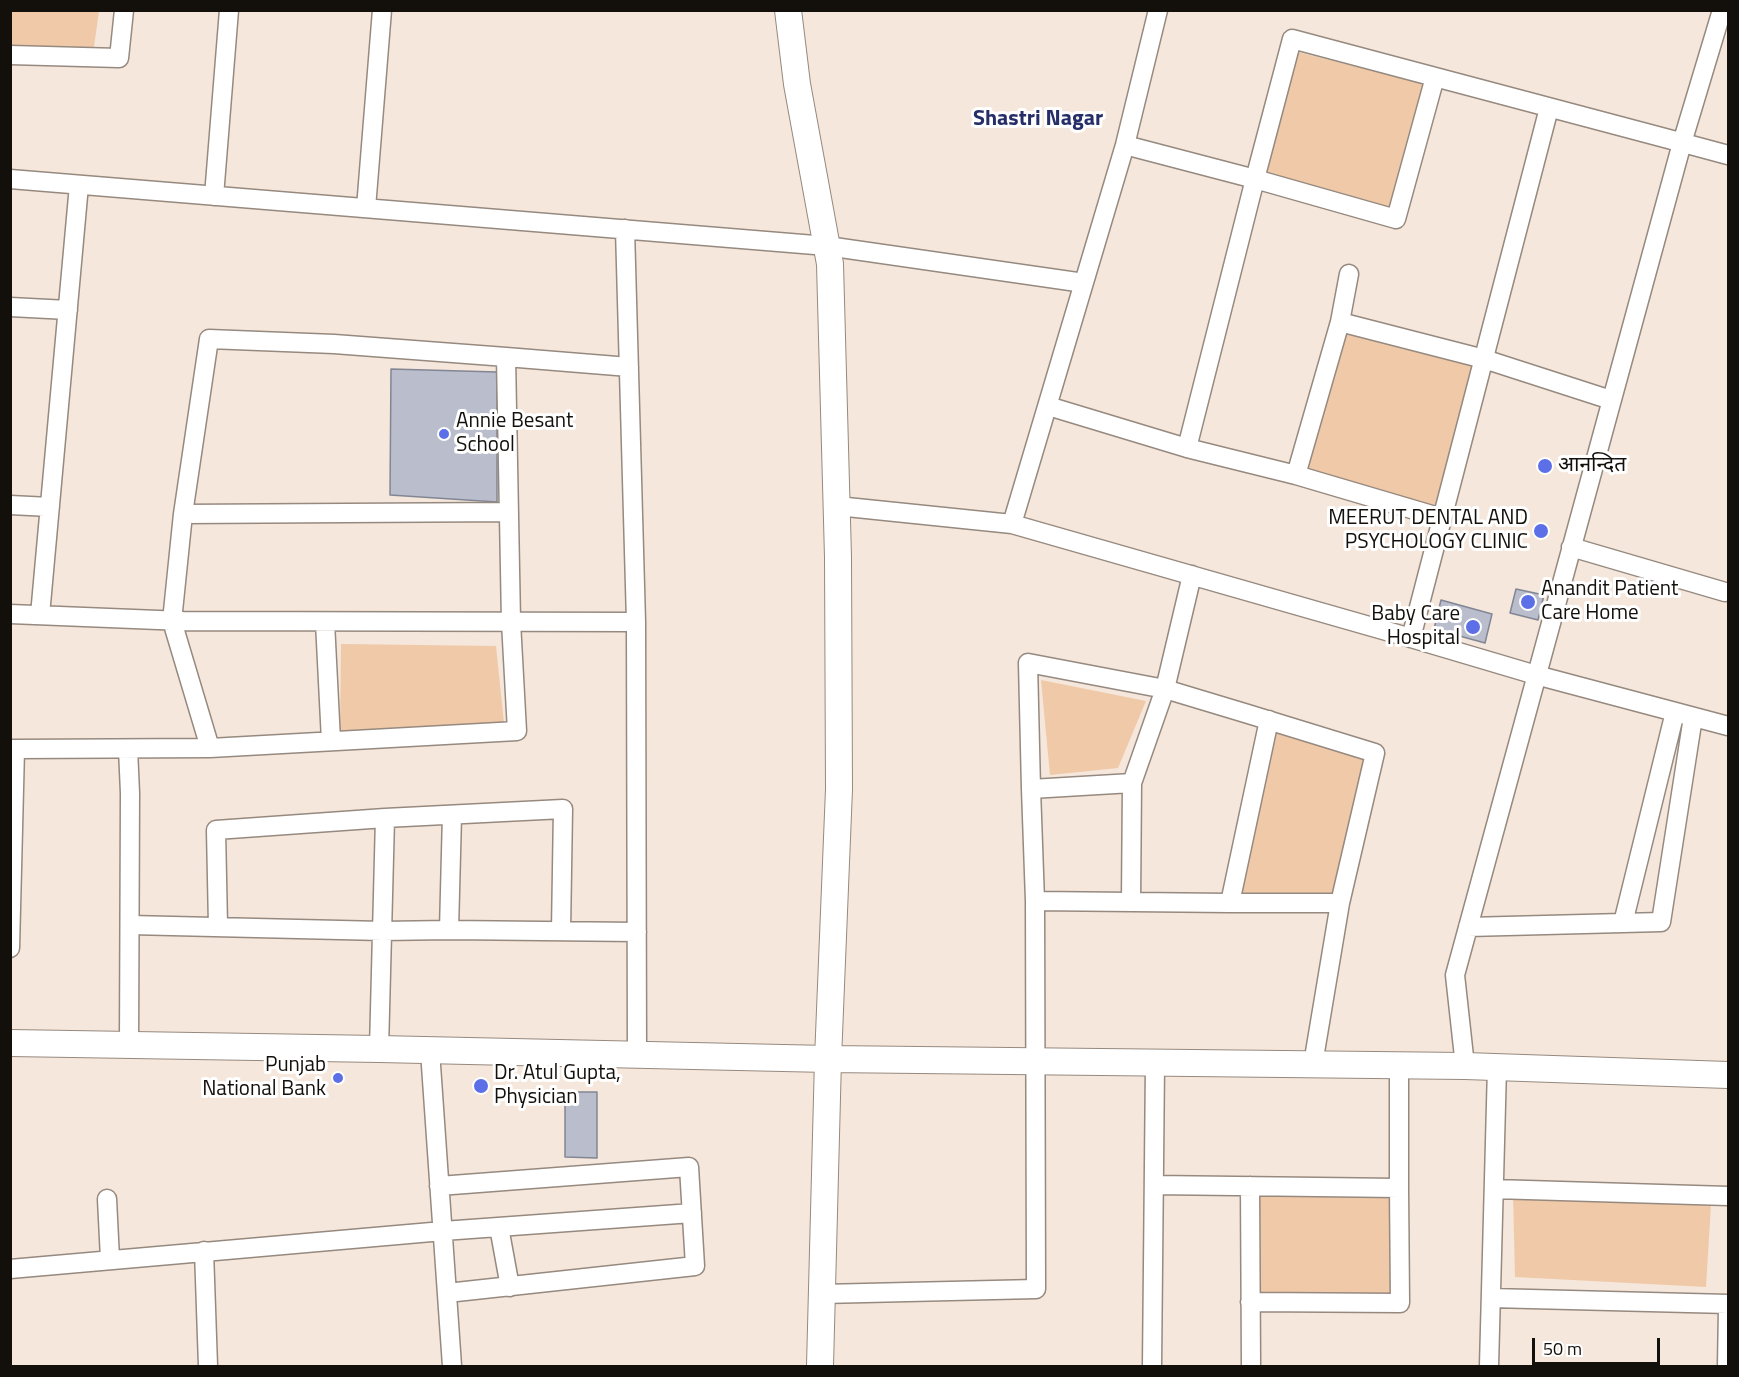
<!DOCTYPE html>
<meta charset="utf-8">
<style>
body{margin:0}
#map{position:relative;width:1739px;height:1377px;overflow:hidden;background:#f5e7db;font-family:"Titillium Web",sans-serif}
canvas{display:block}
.frame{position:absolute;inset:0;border:12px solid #130f0b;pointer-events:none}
.scale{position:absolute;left:1532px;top:1338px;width:128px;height:27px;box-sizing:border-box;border:3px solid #130f0b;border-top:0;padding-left:8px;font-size:18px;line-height:21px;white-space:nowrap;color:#130f0b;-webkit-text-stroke:4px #fff;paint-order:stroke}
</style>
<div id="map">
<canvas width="1739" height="1377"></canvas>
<div class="frame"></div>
<div class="scale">50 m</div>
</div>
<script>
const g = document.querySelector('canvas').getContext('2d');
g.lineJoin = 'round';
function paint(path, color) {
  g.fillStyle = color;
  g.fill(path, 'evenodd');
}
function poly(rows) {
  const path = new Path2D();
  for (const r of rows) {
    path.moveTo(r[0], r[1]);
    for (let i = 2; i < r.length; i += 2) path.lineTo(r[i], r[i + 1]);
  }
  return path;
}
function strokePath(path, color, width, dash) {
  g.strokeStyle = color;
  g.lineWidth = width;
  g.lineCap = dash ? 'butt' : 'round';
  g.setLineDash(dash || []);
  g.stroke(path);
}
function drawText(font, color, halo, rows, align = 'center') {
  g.font = font + ' "Titillium Web","Noto Sans Devanagari",sans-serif';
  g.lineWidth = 6;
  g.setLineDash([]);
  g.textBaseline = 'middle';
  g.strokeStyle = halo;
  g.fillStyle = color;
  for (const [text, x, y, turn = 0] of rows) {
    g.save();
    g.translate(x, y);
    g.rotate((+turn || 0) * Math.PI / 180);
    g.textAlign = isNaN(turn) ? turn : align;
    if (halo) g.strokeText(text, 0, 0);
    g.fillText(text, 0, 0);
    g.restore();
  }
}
paint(poly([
 [10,11,99,11,93,54,11,46],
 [1297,52,1426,84,1388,210,1266,174],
 [1344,333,1476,364,1436,506,1307,469],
 [341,644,496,646,504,723,340,734],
 [1041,680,1146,701,1118,768,1050,775],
 [1274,729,1367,760,1334,897,1240,895],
 [1513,1194,1711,1205,1706,1287,1515,1277],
 [1393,1196,1393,1296,1259,1295,1258,1197]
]), '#efc9a8');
const building = poly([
 [391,369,497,372,497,502,390,495,391,369],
 [1516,589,1544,595,1538,620,1510,613,1516,589],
 [1441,600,1492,614,1485,643,1434,629,1441,600],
 [565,1092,597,1092,597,1158,565,1157,565,1092]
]);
paint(building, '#b9bdcc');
strokePath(building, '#828694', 1.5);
const street = poly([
 [1158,10,1125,145,1012,524,1411,638,1536,675,1728,726],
 [10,55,119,58,124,10],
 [1435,77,1396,219,1255,179,1292,39,1435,77,1661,137,1728,155],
 [1125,145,1255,179,1187,448,1296,475],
 [10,179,827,246,1084,283],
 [214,196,229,10],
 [366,208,382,10],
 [625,229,636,622,637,1056],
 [10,307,68,310],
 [1340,322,1349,274],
 [506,357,511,622,517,731,210,748,172,621,183,514,209,339,334,344,506,357,629,367],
 [1048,406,1187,448],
 [10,505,50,507],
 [837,506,1012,524],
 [183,514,509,512],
 [1442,518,1296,475,1340,322,1484,359,1611,400],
 [1571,547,1725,592],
 [1192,575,1165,689,1248,714,1375,753,1340,903,1230,903,1269,720],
 [10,614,183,621,636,622],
 [40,615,79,185],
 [325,622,331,741],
 [1411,638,1549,108],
 [1028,663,1165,689,1132,783,1031,789,1028,663],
 [10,749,15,749,10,948],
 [15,749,210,748],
 [128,749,130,793,129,1045],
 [1031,789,1035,901,1230,903],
 [385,818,563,809,561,931],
 [1131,902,1132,783],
 [1623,923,1675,712],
 [130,925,382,931,449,930,637,932],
 [218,926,216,830,385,818,379,1049],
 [1468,927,1661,922,1693,717],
 [449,930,452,815],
 [430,1051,452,1366],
 [1313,1064,1340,903],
 [1465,1066,1455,975,1682,143,1722,10],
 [1154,1185,1399,1188,1399,1065],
 [439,1186,689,1167,695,1266,447,1293],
 [1250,1186,1251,1366],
 [1494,1189,1728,1196],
 [107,1199,110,1259],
 [499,1227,510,1287],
 [204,1251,208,1366],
 [10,1269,443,1231,692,1213],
 [822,1294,1036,1289,1035,901],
 [1491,1298,1728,1304],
 [1250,1302,1400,1303,1399,1188],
 [1152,1366,1155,1063],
 [1489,1366,1497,1067],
 [1727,1366,1728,1308]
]);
const secondary = poly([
 [788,10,797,84,830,264,838,557,839,789,828,1059,820,1366],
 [10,1043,379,1049,828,1059,1465,1066,1728,1075]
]);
strokePath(street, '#96897f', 21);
strokePath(secondary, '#96897f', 28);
strokePath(street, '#fff', 18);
strokePath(secondary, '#fff', 26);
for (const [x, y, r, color] of [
 [444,434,6,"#5c6fe6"],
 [1545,466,8,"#5c6fe6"],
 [1541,531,8,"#5c6fe6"],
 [1528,602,8,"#5c6fe6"],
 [1473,627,8,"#5c6fe6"],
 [338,1078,6,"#5c6fe6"],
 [481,1086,8,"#5c6fe6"]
]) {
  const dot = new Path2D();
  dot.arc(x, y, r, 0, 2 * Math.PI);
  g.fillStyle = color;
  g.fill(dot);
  strokePath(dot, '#fff', 2);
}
drawText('21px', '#130f0b', '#fff', [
 ["Annie Besant",456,422],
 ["School",456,446],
 ["आनन्दित",1558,466],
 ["MEERUT DENTAL AND",1528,519,"right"],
 ["PSYCHOLOGY CLINIC",1528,543,"right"],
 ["Anandit Patient",1541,590],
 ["Care Home",1541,614],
 ["Baby Care",1460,615,"right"],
 ["Hospital",1460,639,"right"],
 ["Punjab",326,1066,"right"],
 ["National Bank",326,1090,"right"],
 ["Dr. Atul Gupta,",494,1074],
 ["Physician",494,1098]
], 'left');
drawText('bold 22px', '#252e67', '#fff', [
 ["Shastri Nagar",1038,120]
]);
</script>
